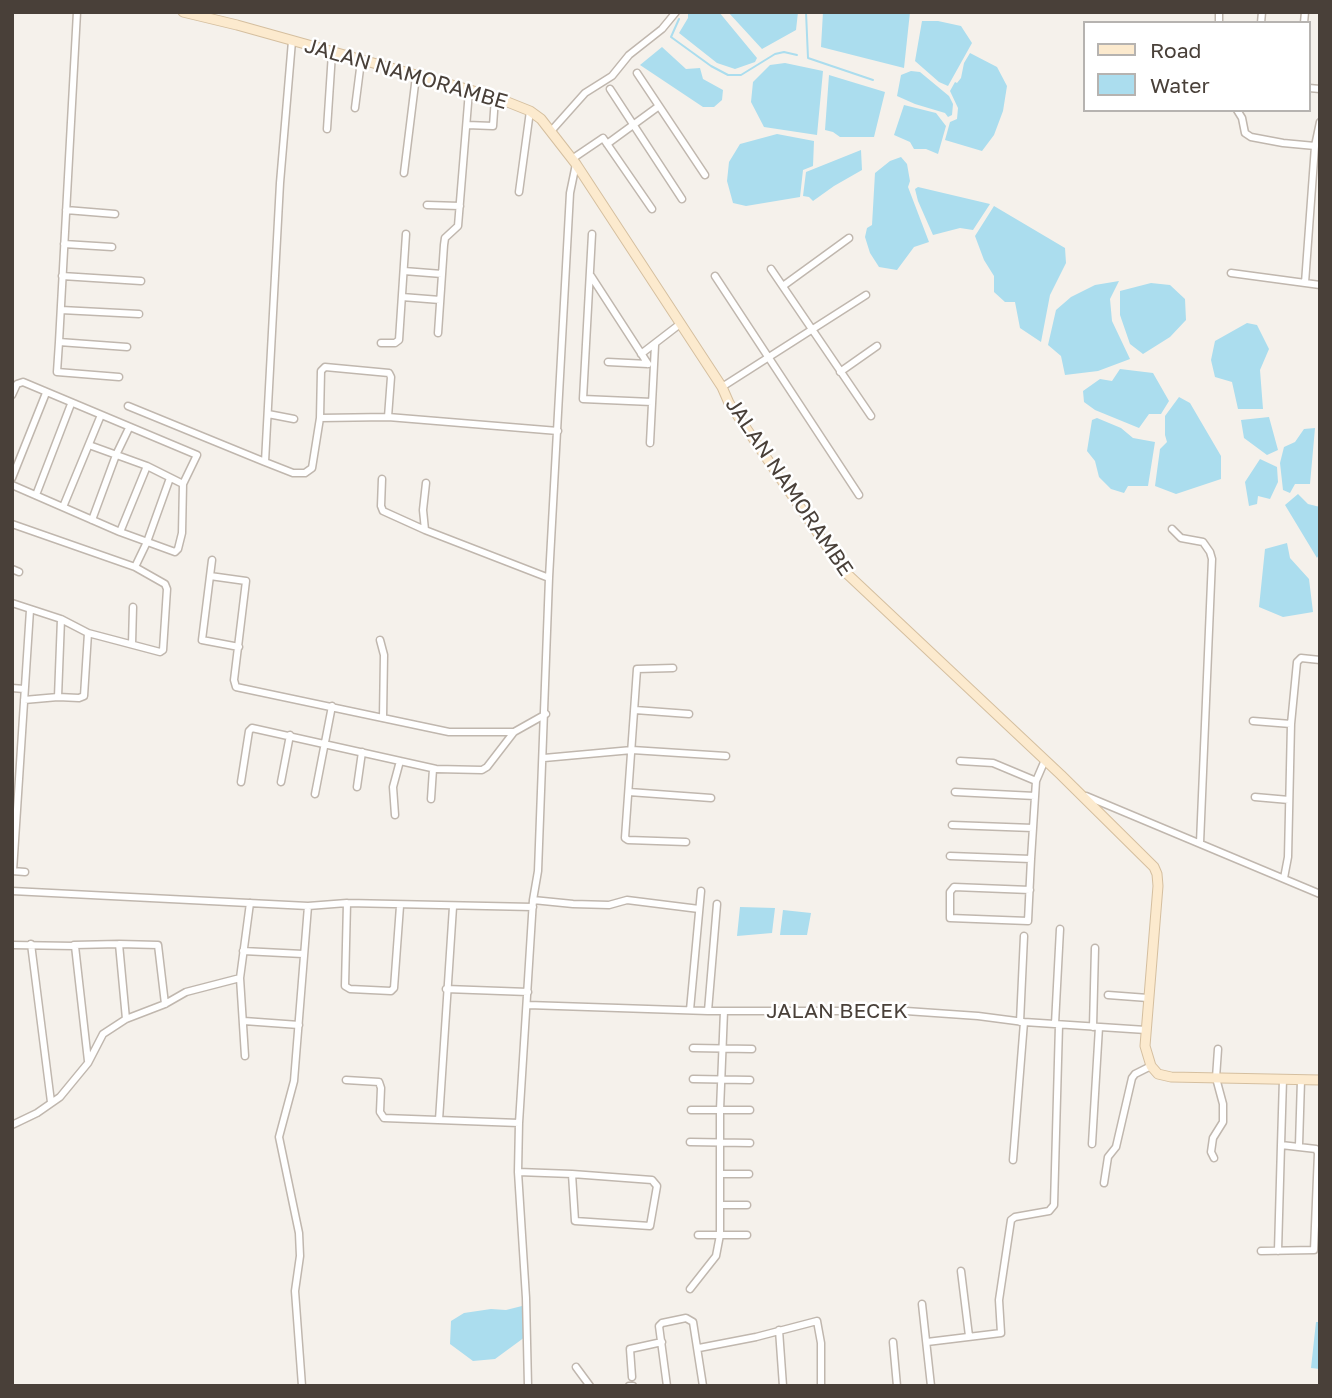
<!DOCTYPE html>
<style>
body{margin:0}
#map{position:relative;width:1332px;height:1398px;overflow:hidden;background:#f5f1eb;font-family:"Golos Text",sans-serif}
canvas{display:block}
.frame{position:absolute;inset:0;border:14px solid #494039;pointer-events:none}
.legend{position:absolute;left:1083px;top:21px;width:228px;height:91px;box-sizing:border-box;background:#fff;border:2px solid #b6b3b0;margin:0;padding:9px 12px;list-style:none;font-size:21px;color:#494039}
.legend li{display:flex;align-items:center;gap:14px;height:35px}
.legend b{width:35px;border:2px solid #b6b3b0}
</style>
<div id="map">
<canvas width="1332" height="1398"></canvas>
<div class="frame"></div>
<ul class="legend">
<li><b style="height:9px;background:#fceace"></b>Road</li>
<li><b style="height:19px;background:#abddee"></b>Water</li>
</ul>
</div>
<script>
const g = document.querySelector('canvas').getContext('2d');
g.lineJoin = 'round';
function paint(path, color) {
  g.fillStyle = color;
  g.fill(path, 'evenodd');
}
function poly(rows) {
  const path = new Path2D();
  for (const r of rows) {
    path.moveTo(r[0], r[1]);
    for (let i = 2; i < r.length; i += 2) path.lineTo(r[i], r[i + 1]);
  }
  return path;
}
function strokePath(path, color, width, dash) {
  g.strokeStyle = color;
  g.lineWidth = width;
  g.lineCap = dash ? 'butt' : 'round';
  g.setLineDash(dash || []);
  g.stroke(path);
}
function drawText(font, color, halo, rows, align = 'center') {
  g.font = font + ' "Golos Text",sans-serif';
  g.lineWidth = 5;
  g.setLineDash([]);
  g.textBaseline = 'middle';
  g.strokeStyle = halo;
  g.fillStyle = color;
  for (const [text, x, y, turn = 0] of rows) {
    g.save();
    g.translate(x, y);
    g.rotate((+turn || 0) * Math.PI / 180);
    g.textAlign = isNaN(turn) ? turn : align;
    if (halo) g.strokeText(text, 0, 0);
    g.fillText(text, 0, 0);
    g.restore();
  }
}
paint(poly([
 [688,12,719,12,757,58,755,62,735,69,717,63,679,33,688,18],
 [728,12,798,12,796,30,762,49],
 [823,12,910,12,904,68,821,47],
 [922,21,938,21,961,26,972,43,948,86,939,82,915,61],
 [662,47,686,69,700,68,703,79,723,90,722,100,714,107,703,107,640,65],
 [970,53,997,67,1007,86,1003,111,994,135,982,151,945,140,950,122,957,119,958,108,950,91,955,82,957,83,961,78,964,63],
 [785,63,823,71,817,135,764,127,751,102,753,82,770,65],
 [911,71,920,72,949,96,953,104,952,115,948,117,945,113,915,104,897,96,901,75],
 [829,75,885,92,874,137,840,137,833,132,825,130],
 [904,105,936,113,946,126,938,154,926,149,914,149,910,142,894,135],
 [777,134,814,141,813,166,803,170,800,197,746,206,733,203,727,181,729,162,740,144],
 [861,150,862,170,834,186,813,201,809,197,803,196,806,172],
 [901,157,907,164,910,181,908,187,929,242,914,247,897,270,879,267,870,253,865,237,867,228,872,225,875,173,890,161],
 [918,187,990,204,973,230,960,228,933,235,918,201,915,189],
 [994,206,1065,248,1066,263,1050,295,1041,342,1020,328,1015,302,1005,302,994,292,994,276,984,260,975,236],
 [1119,281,1110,299,1112,321,1130,359,1098,371,1065,375,1061,356,1048,345,1056,310,1071,297,1095,285],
 [1151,283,1170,285,1185,299,1186,320,1170,337,1143,354,1130,344,1120,315,1120,291],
 [1247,323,1257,325,1269,349,1260,370,1263,409,1238,409,1232,382,1215,377,1211,360,1215,341],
 [1120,369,1153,373,1169,401,1161,414,1149,414,1139,428,1095,410,1084,402,1083,391,1100,379,1112,381],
 [1179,397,1190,403,1221,456,1221,479,1176,494,1155,486,1160,449,1167,442,1165,435,1165,416],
 [1269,417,1278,450,1267,455,1244,438,1241,420],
 [1097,418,1121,428,1133,438,1155,442,1148,486,1128,486,1124,493,1111,489,1099,477,1095,461,1087,451,1092,420],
 [1315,428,1310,484,1295,484,1290,493,1283,490,1280,463,1284,447,1295,442,1304,429],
 [1260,459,1277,467,1278,482,1270,499,1258,496,1257,504,1249,506,1245,482],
 [1298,494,1308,504,1320,507,1320,552,1317,558,1285,505],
 [1287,543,1290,558,1309,579,1313,612,1283,617,1259,607,1265,549],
 [740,907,775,908,772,933,737,936],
 [783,910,811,913,807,935,780,935],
 [522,1306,525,1337,495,1359,473,1361,450,1344,451,1321,464,1313,491,1309,506,1310],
 [1316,1322,1320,1322,1320,1369,1311,1368]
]), '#abddee');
strokePath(poly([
 [806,12,808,58,873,80],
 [679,19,671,37,711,66,728,75,741,75,775,54,784,52,797,55]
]), '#abddee', 2);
const street = poly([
 [77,12,59,342,127,347],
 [1219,23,1219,12],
 [1261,23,1262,12],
 [1304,23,1305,12],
 [292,41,280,183,265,462,293,473,305,473,312,468,320,418,321,371,325,367,389,373,391,377,388,417],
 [637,73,705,175],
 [1309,88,1320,89],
 [610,89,682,199],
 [355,108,361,61],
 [1237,110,1242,118,1245,133,1251,137,1283,143,1315,146],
 [467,125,493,126,495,97],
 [327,129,332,53],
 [552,130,585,93,612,76,629,55,662,29,676,12],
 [607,144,659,106],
 [572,159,603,138,652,209],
 [404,173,416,76],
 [519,192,530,111],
 [427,205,460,206],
 [66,210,115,214],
 [592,234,583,399,652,402],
 [64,244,112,247],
 [771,269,871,416],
 [404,271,442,274],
 [1231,273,1320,285],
 [62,276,141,281],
 [591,276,648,364],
 [715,276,859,495],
 [1305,283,1315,146,1320,122],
 [783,286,849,238],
 [402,297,440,300],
 [61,310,139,314],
 [438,333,444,245,445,238,458,226,469,91],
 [59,342,57,372,119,377],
 [381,343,395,343,399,340,406,234],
 [641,354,680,324],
 [608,362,648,364],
 [840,372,877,346],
 [722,387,866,295],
 [12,395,17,384,23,382,197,455,183,484,182,533,178,549,175,552,120,532,12,485],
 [128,406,265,462],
 [268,414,294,419],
 [320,418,388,417,558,431],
 [650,443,655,345],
 [89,445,147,466,183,484],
 [12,478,46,393],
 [382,479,381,506,383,511,425,530,549,578],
 [36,495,71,404],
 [63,507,101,415],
 [92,520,116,455,129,428],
 [12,524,135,567,165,584,167,589,163,650,160,652,88,633,61,619,12,603],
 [1172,529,1181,538,1203,542,1210,552,1212,559,1200,843],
 [425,530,423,510,426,483],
 [120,532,147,466],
 [212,560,202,640,239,647],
 [135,567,147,542,170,478],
 [12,569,19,572],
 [210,576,246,581,234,680,236,687,449,732,514,732],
 [380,640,384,655,383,718],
 [132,644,133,607],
 [673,668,637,669,625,838,628,840,686,842],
 [12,688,24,689],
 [58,697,61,619],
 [24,700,58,697,79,698,84,696,88,633],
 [635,710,689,714],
 [1253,721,1291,724],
 [544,758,632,750,726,756],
 [960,761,993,763,1036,781],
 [241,782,249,731,252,728,436,769,482,770,487,767,514,732,546,714],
 [281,782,290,735],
 [357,787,362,752],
 [629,792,711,798],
 [955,792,1035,796],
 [315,794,332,706],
 [1086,796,1320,894],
 [1255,797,1289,800],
 [431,799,433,769],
 [395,815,393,787,400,761],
 [952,825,1033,828],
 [950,856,1031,859],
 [12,871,25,872],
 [13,871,30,610],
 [1284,878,1288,857,1291,724,1297,662,1301,658,1320,660],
 [1030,890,954,887,950,892,950,918,1028,921,1031,859,1036,781,1045,760],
 [12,891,308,906,347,903,533,907],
 [533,900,573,904,609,905,627,900,699,909],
 [347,903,345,986,350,989,391,991,394,988,400,906],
 [31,944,51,1102],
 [119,944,158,945,165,1004],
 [12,945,75,946,88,1061],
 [74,945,119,944,126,1019],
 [243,951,303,954],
 [240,978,245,1056],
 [446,989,528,992],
 [1108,995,1148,998],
 [528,1005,708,1011,906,1011,978,1016,1024,1022,1146,1030],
 [690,1010,701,891],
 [708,1011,717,904],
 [244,1021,299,1025],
 [1020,1022,1024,936],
 [1055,1024,1060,929],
 [1093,1027,1095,948],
 [693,1048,752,1049],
 [693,1079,750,1080],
 [346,1080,379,1082,381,1088,380,1112,384,1118,519,1123],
 [691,1110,750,1110],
 [439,1120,453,907],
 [12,1125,37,1113,60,1097,88,1063,103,1034,126,1019,165,1004,186,992,240,978,250,903],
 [690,1142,750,1143],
 [1092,1144,1099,1027],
 [1281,1145,1283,1079],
 [1299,1145,1301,1080],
 [1214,1158,1211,1152,1213,1138,1223,1122,1223,1104,1216,1078,1218,1049],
 [1013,1160,1024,1022],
 [518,1172,572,1174,652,1180,657,1186,650,1226,575,1221,572,1174],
 [721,1174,749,1174],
 [1104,1183,1108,1157,1116,1147,1132,1078,1135,1074,1151,1066],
 [720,1205,747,1205],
 [698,1235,747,1235],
 [1261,1251,1314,1250,1318,1153,1316,1149,1281,1145,1278,1251],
 [961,1271,969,1336],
 [690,1289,716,1256,720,1235,720,1110,724,1011],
 [922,1304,931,1386],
 [779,1330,783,1386],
 [893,1342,897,1386],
 [927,1342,1001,1333,999,1300,1011,1220,1015,1217,1049,1211,1054,1205,1059,1025],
 [699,1348,756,1337,817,1321,821,1343,821,1386],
 [576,1367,590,1386],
 [632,1377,630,1349,662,1342],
 [302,1386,295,1291,300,1256,299,1233,279,1137,294,1081,308,906],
 [528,1386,526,1298,518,1172,519,1123,533,900,538,871,549,578,570,193,576,164],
 [629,1386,633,1386],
 [667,1386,659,1326,662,1323,686,1318,693,1322,703,1386]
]);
const secondary = poly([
 [183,12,237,25,495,97,530,111,541,119,576,164,722,387,729,403,843,570,1061,775,1154,867,1157,874,1158,886,1145,1046,1151,1066,1158,1074,1171,1077,1320,1080]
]);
strokePath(street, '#c0b7ae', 9);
strokePath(secondary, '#d5bf9f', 11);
strokePath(street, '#fff', 6);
strokePath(secondary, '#fceace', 9);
drawText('21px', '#494039', '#fff', [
 ["JALAN NAMORAMBE",406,74,16],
 ["JALAN NAMORAMBE",789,487,56],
 ["JALAN BECEK",837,1011]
]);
</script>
